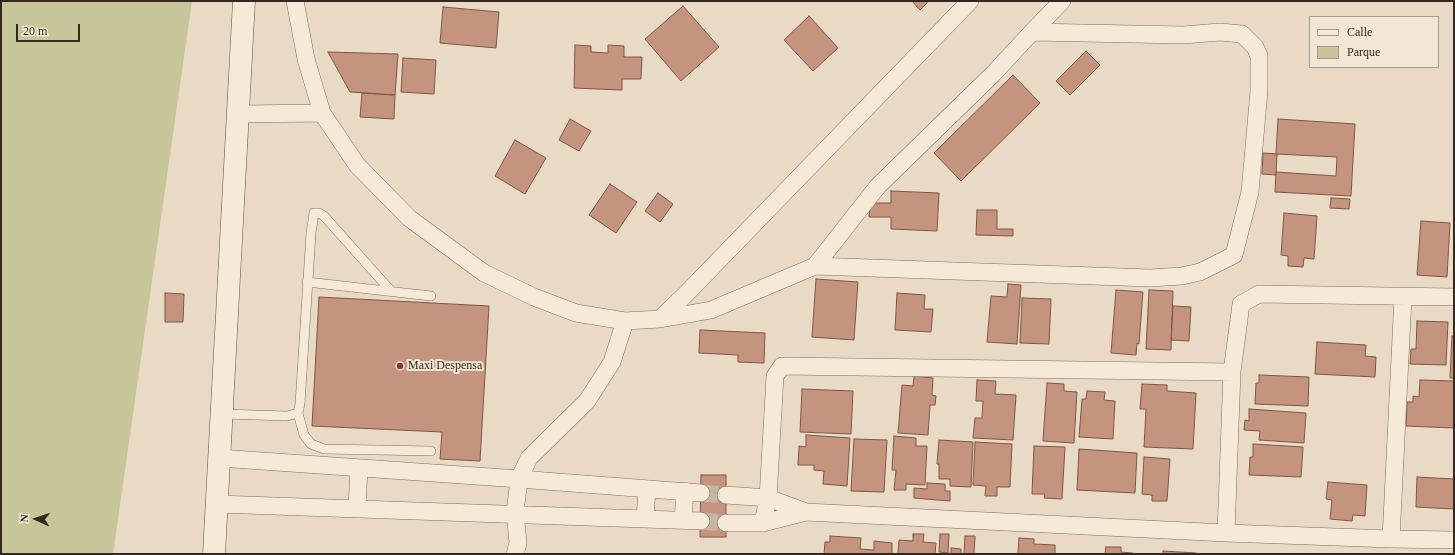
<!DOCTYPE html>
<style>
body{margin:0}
#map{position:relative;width:1455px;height:555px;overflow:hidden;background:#e9dac5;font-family:"Times New Roman",serif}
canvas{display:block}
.frame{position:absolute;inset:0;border:2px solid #34271f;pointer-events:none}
.legend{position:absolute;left:1309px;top:16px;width:130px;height:52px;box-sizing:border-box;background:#f2e6d4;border:1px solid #a69a8c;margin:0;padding:5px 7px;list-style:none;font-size:12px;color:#34271f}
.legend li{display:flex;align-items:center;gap:8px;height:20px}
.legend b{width:20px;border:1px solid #a69a8c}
.north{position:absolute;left:16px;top:499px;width:40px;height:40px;-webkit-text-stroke:3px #f2e6d4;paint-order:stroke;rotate:273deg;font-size:11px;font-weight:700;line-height:16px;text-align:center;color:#34271f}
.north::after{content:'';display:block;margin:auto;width:14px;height:18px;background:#34271f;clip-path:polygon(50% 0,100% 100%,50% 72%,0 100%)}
.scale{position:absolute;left:16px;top:24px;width:64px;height:18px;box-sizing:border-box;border:2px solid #34271f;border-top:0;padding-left:5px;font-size:12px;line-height:14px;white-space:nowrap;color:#34271f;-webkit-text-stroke:3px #f2e6d4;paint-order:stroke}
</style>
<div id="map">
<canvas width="1455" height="555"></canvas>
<div class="frame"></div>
<ul class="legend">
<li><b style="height:5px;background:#f5e9d7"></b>Calle</li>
<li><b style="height:11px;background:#c6c69a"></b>Parque</li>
</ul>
<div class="north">N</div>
<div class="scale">20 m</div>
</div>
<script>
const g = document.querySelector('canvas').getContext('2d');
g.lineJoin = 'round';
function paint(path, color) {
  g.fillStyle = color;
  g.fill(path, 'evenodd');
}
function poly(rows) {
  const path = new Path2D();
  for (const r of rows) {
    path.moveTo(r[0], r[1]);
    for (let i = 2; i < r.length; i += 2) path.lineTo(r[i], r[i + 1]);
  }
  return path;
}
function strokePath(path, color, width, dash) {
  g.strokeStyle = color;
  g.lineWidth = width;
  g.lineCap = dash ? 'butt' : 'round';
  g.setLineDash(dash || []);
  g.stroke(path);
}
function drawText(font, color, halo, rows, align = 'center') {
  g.font = font + ' "Times New Roman",serif';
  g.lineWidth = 4;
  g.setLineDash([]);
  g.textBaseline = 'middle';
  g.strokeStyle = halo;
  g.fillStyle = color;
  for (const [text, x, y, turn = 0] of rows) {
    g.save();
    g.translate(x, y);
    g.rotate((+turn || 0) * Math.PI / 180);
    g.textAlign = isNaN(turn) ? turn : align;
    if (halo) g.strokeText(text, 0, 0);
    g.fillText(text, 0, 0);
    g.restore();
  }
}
paint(poly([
 [1,1,192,1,113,554,1,554]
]), '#c6c69a');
const building = poly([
 [912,1,929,1,920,10,912,1],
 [683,6,719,47,681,81,645,39,683,6],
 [443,7,499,12,496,48,440,43,443,7],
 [809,16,838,48,813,71,784,40,809,16],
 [575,45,591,46,591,52,608,53,608,45,624,46,624,57,642,57,641,79,622,79,622,90,574,88,575,45],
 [1086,51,1100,65,1070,95,1056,81,1086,51],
 [328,52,398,54,395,95,350,92,328,52],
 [403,58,436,60,434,94,401,92,403,58],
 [1013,75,1040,103,961,181,934,153,1013,75],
 [362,93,395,95,394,119,360,117,362,93],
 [570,119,591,131,579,151,559,140,570,119],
 [1278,119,1355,124,1351,196,1275,192,1276,172,1336,176,1337,157,1276,154,1278,119],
 [515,140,546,158,525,194,495,176,515,140],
 [1263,153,1277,154,1276,175,1262,174,1263,153],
 [610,184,637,202,616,233,589,215,610,184],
 [891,191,939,193,937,231,891,229,891,217,869,217,870,203,891,203,891,191],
 [658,193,673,204,660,222,645,211,658,193],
 [1331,198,1350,199,1349,209,1330,208,1331,198],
 [977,210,997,210,997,229,1013,229,1013,236,976,235,977,210],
 [1284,213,1317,216,1314,259,1304,258,1303,267,1288,266,1288,256,1281,255,1284,213],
 [1421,221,1450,223,1447,277,1417,275,1421,221],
 [816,279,858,282,854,340,812,337,816,279],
 [1008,284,1021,285,1017,344,987,342,991,296,1007,297,1008,284],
 [1116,290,1143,292,1139,344,1137,343,1136,355,1111,353,1116,290],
 [1149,290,1173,291,1171,350,1146,349,1149,290],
 [165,293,184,294,183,322,165,322,165,293],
 [897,293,925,295,924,309,933,309,931,332,895,330,897,293],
 [319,297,489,306,480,461,440,459,442,432,312,426,319,297],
 [1022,298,1051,299,1049,344,1020,343,1022,298],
 [1173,306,1191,307,1189,341,1171,340,1173,306],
 [1417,321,1448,322,1446,365,1410,364,1411,349,1416,349,1417,321],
 [700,330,765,333,764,363,738,362,738,355,699,353,700,330],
 [1452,336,1454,336,1454,378,1450,378,1452,336],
 [1317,342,1366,345,1365,356,1376,357,1375,377,1315,374,1317,342],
 [1259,375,1309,377,1308,406,1255,404,1256,383,1259,383,1259,375],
 [914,376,933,378,932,395,936,396,935,405,930,405,928,435,898,433,902,385,913,386,914,376],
 [977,380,996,381,995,394,1016,395,1013,440,973,438,975,418,982,418,983,401,976,401,977,380],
 [1420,380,1454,381,1454,428,1406,426,1407,402,1413,402,1413,396,1419,397,1420,380],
 [1047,383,1064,384,1064,391,1077,392,1074,443,1043,441,1047,383],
 [1142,384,1167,385,1167,391,1196,393,1193,449,1144,447,1146,409,1140,409,1142,384],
 [802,389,853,391,851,434,800,432,802,389],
 [1087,391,1105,392,1104,400,1115,401,1113,439,1079,437,1082,399,1086,399,1087,391],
 [1249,409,1306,413,1304,443,1259,440,1260,431,1244,430,1245,420,1249,421,1249,409],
 [806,435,850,438,847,486,823,484,824,471,814,470,814,465,798,465,799,446,806,447,806,435],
 [894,436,916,438,916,446,927,446,925,485,906,484,906,490,894,490,896,470,892,470,894,436],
 [854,439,887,440,884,492,851,491,854,439],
 [939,440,973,442,971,487,950,486,950,479,939,479,939,464,937,464,939,440],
 [975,442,1012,444,1010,487,997,487,997,496,985,496,986,486,973,485,975,442],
 [1253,444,1303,447,1301,477,1249,475,1250,457,1253,457,1253,444],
 [1034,446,1065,447,1062,499,1044,498,1045,494,1032,494,1034,446],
 [1079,449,1137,453,1135,493,1077,490,1079,449],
 [1144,457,1170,459,1167,501,1152,501,1152,495,1142,494,1144,457],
 [701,475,726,475,726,537,700,537,701,475],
 [1417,477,1454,479,1454,509,1416,507,1417,477],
 [1328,482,1367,485,1365,516,1353,515,1352,521,1330,519,1332,500,1326,499,1328,482],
 [927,483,945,484,945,491,950,491,950,501,914,498,914,488,927,489,927,483],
 [913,534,924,534,923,542,936,543,935,554,898,554,899,540,913,541,913,534],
 [940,534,949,534,948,553,939,552,940,534],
 [830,536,861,538,860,549,874,550,874,541,892,543,892,554,824,554,825,542,830,542,830,536],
 [965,536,975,536,974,554,964,554,965,536],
 [1019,538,1034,539,1034,544,1055,545,1055,554,1018,554,1019,538],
 [1106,547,1121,547,1121,552,1133,553,1133,554,1105,554,1106,547],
 [951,548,961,549,961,554,951,554,951,548],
 [1163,551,1196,553,1196,554,1163,554,1163,551]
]);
paint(building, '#c4947f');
strokePath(building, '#7f5645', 1);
strokePath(poly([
 [701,493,726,495],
 [701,521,726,523]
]), '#c5b6a4', 17, [17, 8]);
const lane = poly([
 [307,282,431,296],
 [298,413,304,435,311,444,324,449,431,451],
 [222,414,287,416,298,413,300,404,311,233,314,213,319,213,324,216,391,291]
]);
const street = poly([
 [295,1,306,59,322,113,357,165,409,218,484,273,534,297,576,313,625,321,660,319,711,310,815,266,1150,278,1182,276,1200,272,1234,255,1250,192,1259,91,1259,56,1255,47,1242,34,1220,32,1183,35,1032,32],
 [238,114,322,113],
 [815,266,878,186,993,74,1032,32,1062,1],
 [660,319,685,295,970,1],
 [219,458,519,479,701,493],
 [726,495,768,498,806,512],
 [217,504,701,521],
 [357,508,359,468],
 [645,519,647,489],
 [683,520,685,491],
 [726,523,763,523,806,512,1226,533,1391,539,1454,540],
 [763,523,768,498,775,376,782,366,1232,372],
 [1226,533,1232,372,1241,304,1259,294,1454,297],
 [1391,539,1403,297],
 [515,554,518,543,515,513,519,479,529,458,587,401,612,362,625,321]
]);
const secondary = poly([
 [214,554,244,1]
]);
strokePath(lane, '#826d5d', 10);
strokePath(street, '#826d5d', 18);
strokePath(secondary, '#644e40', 23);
strokePath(lane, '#f5e9d7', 9);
strokePath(street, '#f5e9d7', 17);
strokePath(secondary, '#f5e9d7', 22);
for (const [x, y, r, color] of [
 [400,366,4,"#8b333d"]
]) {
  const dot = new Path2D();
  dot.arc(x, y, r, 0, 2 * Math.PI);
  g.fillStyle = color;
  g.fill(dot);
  strokePath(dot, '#f2e6d4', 1.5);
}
drawText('12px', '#34271f', '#f2e6d4', [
 ["Maxi Despensa",408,366]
], 'left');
</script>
